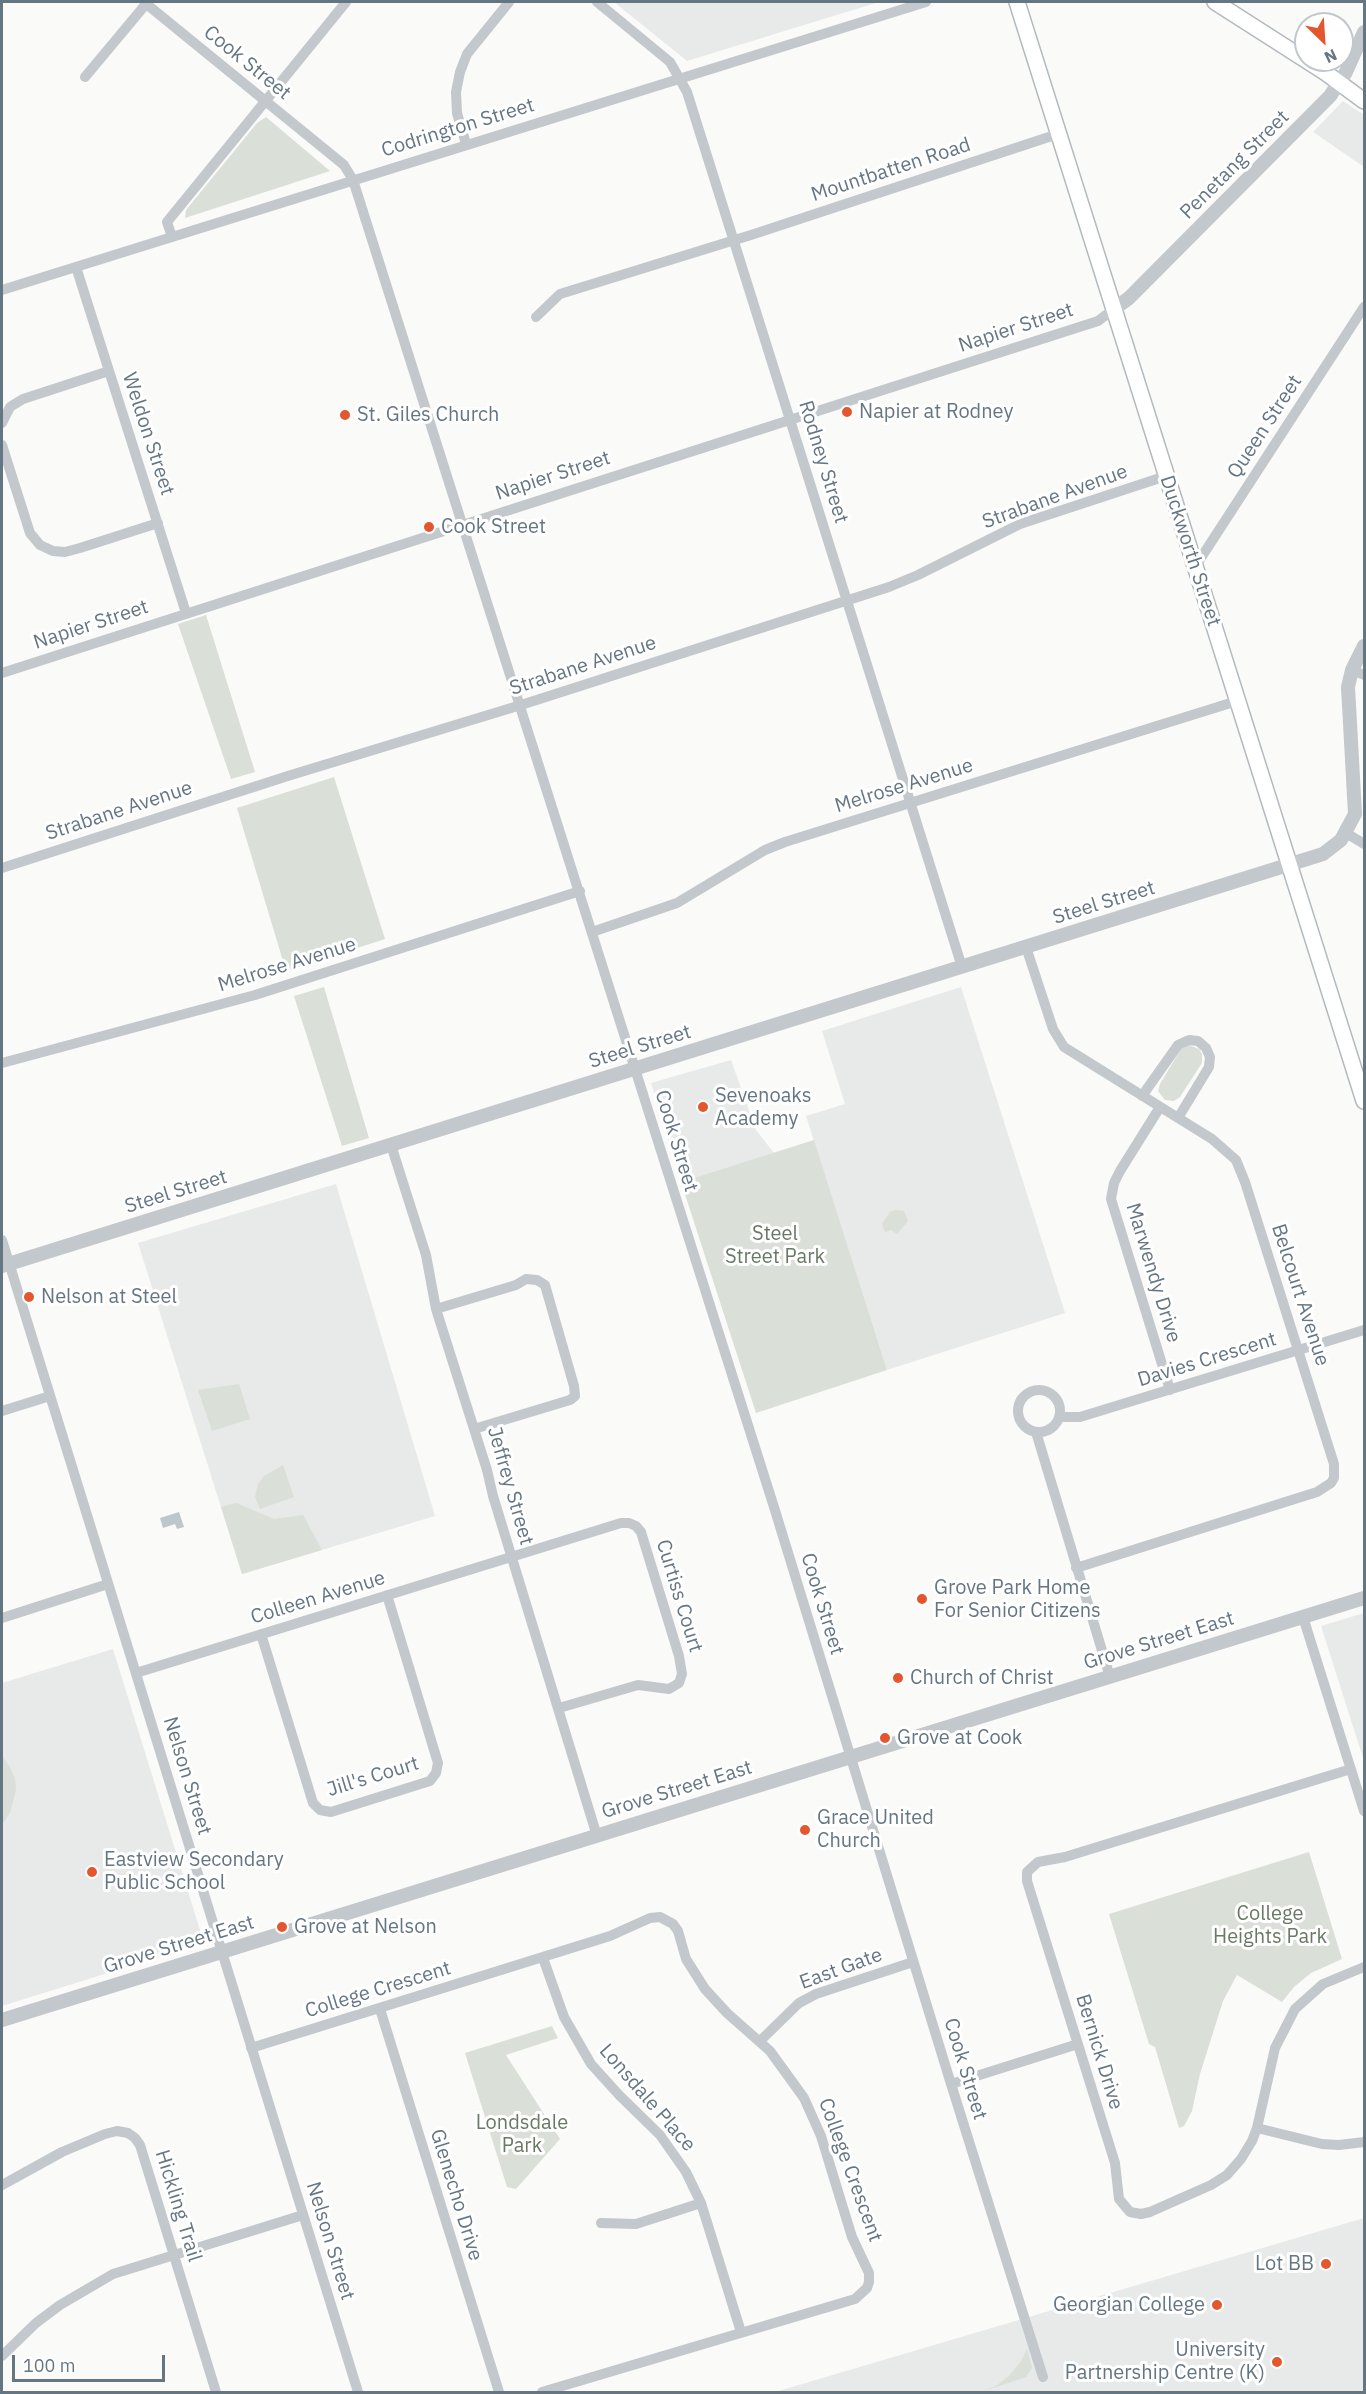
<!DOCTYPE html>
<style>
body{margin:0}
#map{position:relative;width:1366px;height:2394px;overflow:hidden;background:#fafaf8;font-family:"IBM Plex Sans",sans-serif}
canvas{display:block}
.frame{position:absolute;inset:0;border:3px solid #657683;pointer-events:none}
.north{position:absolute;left:1294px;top:12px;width:60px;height:60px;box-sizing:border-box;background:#fff;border:2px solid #c1c8cd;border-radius:50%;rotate:155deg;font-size:16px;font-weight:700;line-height:24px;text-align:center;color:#657683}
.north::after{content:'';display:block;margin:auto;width:21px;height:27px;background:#e4572e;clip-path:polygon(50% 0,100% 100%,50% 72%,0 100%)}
.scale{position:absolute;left:12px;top:2355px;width:153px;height:27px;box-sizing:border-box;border:3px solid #657683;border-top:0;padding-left:8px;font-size:18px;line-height:21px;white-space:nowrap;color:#657683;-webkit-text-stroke:4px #fff;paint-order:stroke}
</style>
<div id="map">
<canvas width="1366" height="2394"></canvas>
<div class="frame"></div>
<div class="north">N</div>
<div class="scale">100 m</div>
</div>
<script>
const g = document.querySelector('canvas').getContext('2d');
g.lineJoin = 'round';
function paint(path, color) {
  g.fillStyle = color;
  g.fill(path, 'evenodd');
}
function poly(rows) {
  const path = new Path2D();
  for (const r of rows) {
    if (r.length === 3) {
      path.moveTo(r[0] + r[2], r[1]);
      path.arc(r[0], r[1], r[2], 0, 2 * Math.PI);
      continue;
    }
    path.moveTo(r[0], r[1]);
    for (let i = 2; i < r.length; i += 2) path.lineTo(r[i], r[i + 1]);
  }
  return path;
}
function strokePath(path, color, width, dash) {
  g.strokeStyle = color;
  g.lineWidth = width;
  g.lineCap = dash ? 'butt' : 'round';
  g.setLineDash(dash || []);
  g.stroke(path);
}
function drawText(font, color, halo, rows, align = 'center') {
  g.font = font + ' "IBM Plex Sans",sans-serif';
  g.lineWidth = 6;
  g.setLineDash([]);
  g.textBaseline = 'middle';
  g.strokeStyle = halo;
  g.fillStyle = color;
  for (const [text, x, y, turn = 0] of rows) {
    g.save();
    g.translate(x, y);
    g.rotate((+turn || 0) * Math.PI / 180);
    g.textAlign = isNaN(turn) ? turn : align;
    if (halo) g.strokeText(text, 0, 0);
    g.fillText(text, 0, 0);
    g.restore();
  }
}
paint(poly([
 [614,2,879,2,687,61],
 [1343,101,1364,115,1364,167,1313,132],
 [961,987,1065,1313,887,1370,806,1116,845,1104,822,1031],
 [731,1060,756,1130,774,1153,681,1182,651,1083],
 [336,1184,435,1516,242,1574,138,1243],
 [1364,1613,1364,1761,1321,1626],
 [113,1649,204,1943,2,2006,2,1683],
 [1364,2218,1364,2392,775,2392]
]), '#e8e9e9');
paint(poly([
 [266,117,330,171,185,218,186,210,257,123],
 [206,615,255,772,231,779,178,624],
 [334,777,385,939,286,971,237,808],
 [324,987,369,1138,342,1146,294,996],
 [1189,1045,1199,1049,1202,1054,1202,1063,1180,1097,1174,1101,1165,1100,1158,1091,1160,1084,1181,1049],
 [814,1140,887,1370,756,1413,681,1182],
 [895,1210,904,1211,908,1221,897,1234,891,1230,885,1232,882,1224,890,1212],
 [239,1384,250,1419,212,1431,198,1390],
 [283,1465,294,1497,260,1509,255,1497,258,1484,264,1476],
 [236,1503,274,1519,303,1515,322,1550,242,1574,221,1507],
 [2,1756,9,1766,15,1778,16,1790,10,1813,2,1825],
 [1309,1852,1342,1959,1311,1973,1294,1987,1282,2002,1237,1975,1223,2001,1200,2074,1192,2111,1184,2126,1179,2128,1155,2047,1149,2044,1109,1914],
 [552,2026,558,2038,506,2055,560,2139,516,2189,507,2187,465,2053],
 [1027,2349,1032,2368,1026,2377,981,2392,996,2386,1009,2376,1021,2361]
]), '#dadfd7');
paint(poly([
 [179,1512,184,1527,177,1529,175,1524,163,1528,160,1518]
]), '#bbc7cb');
const secondary = poly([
 [1017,2,1364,1101],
 [1215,2,1326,73,1364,101]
]);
strokePath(secondary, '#b3babf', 18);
strokePath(poly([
 [144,2,344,165,353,180,774,1507,951,2084,1043,2377],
 [597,2,670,62,687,92,962,967],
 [85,77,146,4],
 [466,144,457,113,456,92,460,72,467,54,509,2],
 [172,237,167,222,346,2],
 [76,267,186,613],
 [2,290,926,2],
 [536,317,560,294,751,235,1058,134],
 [2,423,10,407,23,399,109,371],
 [2,445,30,533,40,545,53,551,65,552,80,548,158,523],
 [1195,567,1364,307],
 [1352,670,1364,675],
 [2,673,1098,321,1114,309],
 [1346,833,1364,844],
 [2,868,291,775,521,705,889,587,918,575,1020,524,1166,476],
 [592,932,677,903,765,850,785,842,1237,701],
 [1026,947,1053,1029,1064,1047,1212,1139,1236,1160,1245,1182,1334,1464,1334,1478,1331,1483,1317,1492,1076,1568],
 [2,1063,255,995,580,891],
 [1142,1096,1178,1045,1189,1040,1198,1041,1206,1048,1210,1057,1209,1067,1178,1118],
 [1160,1107,1120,1171,1114,1183,1111,1199,1170,1390],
 [391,1145,426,1255,436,1309,487,1470,493,1496,597,1836],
 [2,1240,358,2392],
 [436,1309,516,1285,526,1279,537,1280,545,1285,574,1386,575,1396,570,1400,474,1429],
 [1039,1411,21],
 [2,1411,50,1396],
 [1060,1417,1080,1417,1364,1330],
 [1036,1432,1110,1677],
 [1303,1617,1364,1811],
 [2,1618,108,1584],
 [261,1634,313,1803,320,1810,331,1812,430,1781,436,1773,438,1763,387,1595],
 [136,1673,621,1523,629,1523,636,1526,641,1532,679,1656,682,1674,679,1683,669,1689,638,1685,559,1708],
 [1351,1769,1065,1857,1038,1862,1027,1872,1027,1881,1115,2163,1119,2199,1130,2212,1141,2214,1150,2212,1211,2185,1227,2175,1241,2159,1252,2141,1257,2128,1275,2048,1295,2009,1323,1984,1364,1967],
 [543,1958,564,2017,591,2064,619,2095,660,2135,686,2172,701,2203,741,2332],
 [380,2009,499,2392],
 [760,2041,799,2003,816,1994,913,1962],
 [251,2048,610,1936,650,1918,660,1917,673,1924,678,1931,686,1959,705,1989,727,2013,770,2051,804,2098,821,2136,852,2237,869,2273,869,2282,867,2288,855,2299,542,2392],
 [951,2084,1078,2044],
 [1257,2128,1322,2144,1339,2145,1364,2142],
 [2,2185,62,2152,105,2134,117,2131,128,2133,135,2138,140,2145,216,2392],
 [601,2223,636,2224,701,2203],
 [2,2356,36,2323,60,2305,113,2274,303,2215]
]), '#c3c8cc', 10);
strokePath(poly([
 [1114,309,1129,298,1330,96,1346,72,1364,32],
 [2,1266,1323,854,1341,840,1355,814,1348,687,1352,670,1364,646],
 [2,2020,1364,1598]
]), '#c3c8cc', 14);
strokePath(secondary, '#fff', 15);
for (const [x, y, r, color] of [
 [847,412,6,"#e4572e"],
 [345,415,6,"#e4572e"],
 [429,527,6,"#e4572e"],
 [703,1107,6,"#e4572e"],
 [29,1297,6,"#e4572e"],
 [922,1599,6,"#e4572e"],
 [898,1678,6,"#e4572e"],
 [885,1738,6,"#e4572e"],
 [805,1830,6,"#e4572e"],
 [92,1872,6,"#e4572e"],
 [282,1927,6,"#e4572e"],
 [1326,2264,6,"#e4572e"],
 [1217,2305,6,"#e4572e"],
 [1277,2362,6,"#e4572e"]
]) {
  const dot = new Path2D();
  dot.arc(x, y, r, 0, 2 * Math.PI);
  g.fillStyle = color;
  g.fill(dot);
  strokePath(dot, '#fff', 2);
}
drawText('20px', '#657683', '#fff', [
 ["Cook Street",247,63,39],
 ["Codrington Street",458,128,-17],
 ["Penetang Street",1235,165,-45],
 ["Mountbatten Road",891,170,-18],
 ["Napier Street",1016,328,-18],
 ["Queen Street",1265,427,-57],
 ["Weldon Street",148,434,72],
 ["Rodney Street",823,462,73],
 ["Napier Street",553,476,-18],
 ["Strabane Avenue",1055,497,-20],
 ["Duckworth Street",1190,551,72],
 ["Napier Street",91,625,-18],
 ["Strabane Avenue",583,666,-18],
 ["Melrose Avenue",904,786,-17],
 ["Strabane Avenue",119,811,-18],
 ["Steel Street",1104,903,-17],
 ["Melrose Avenue",287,965,-17],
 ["Steel Street",640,1047,-17],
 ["Cook Street",676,1141,73],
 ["Steel Street",176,1192,-17],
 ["Marwendy Drive",1153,1273,73],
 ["Belcourt Avenue",1300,1295,72],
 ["Davies Crescent",1207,1360,-17],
 ["Jeffrey Street",510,1486,74],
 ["Curtiss Court",679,1596,73],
 ["Colleen Avenue",318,1598,-17],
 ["Cook Street",822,1604,73],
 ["Grove Street East",1159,1641,-17],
 ["Nelson Street",187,1776,73],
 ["Jill's Court",373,1777,-17],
 ["Grove Street East",677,1790,-17],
 ["Grove Street East",179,1945,-17],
 ["East Gate",841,1969,-20],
 ["College Crescent",378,1990,-17],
 ["Bernick Drive",1099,2052,73],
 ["Cook Street",965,2069,73],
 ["Lonsdale Place",647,2098,49],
 ["College Crescent",850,2170,70],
 ["Glenecho Drive",456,2195,73],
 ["Hickling Trail",178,2206,73],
 ["Nelson Street",330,2241,73]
]);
drawText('20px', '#657683', '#fff', [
 ["Napier at Rodney",859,412],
 ["St. Giles Church",357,415],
 ["Cook Street",441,527],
 ["Sevenoaks",715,1096],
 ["Academy",715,1119],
 ["Nelson at Steel",41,1297],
 ["Grove Park Home",934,1588],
 ["For Senior Citizens",934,1611],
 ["Church of Christ",910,1678],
 ["Grove at Cook",897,1738],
 ["Grace United",817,1818],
 ["Church",817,1841],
 ["Eastview Secondary",104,1860],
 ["Public School",104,1883],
 ["Grove at Nelson",294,1927],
 ["Lot BB",1314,2264,"right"],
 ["Georgian College",1205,2305,"right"],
 ["University",1265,2350,"right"],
 ["Partnership Centre (K)",1265,2373,"right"]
], 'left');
drawText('20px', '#687a64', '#fff', [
 ["Steel",775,1234],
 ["Street Park",775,1257],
 ["College",1270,1914],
 ["Heights Park",1270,1937],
 ["Londsdale",522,2123],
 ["Park",522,2146]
]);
</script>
